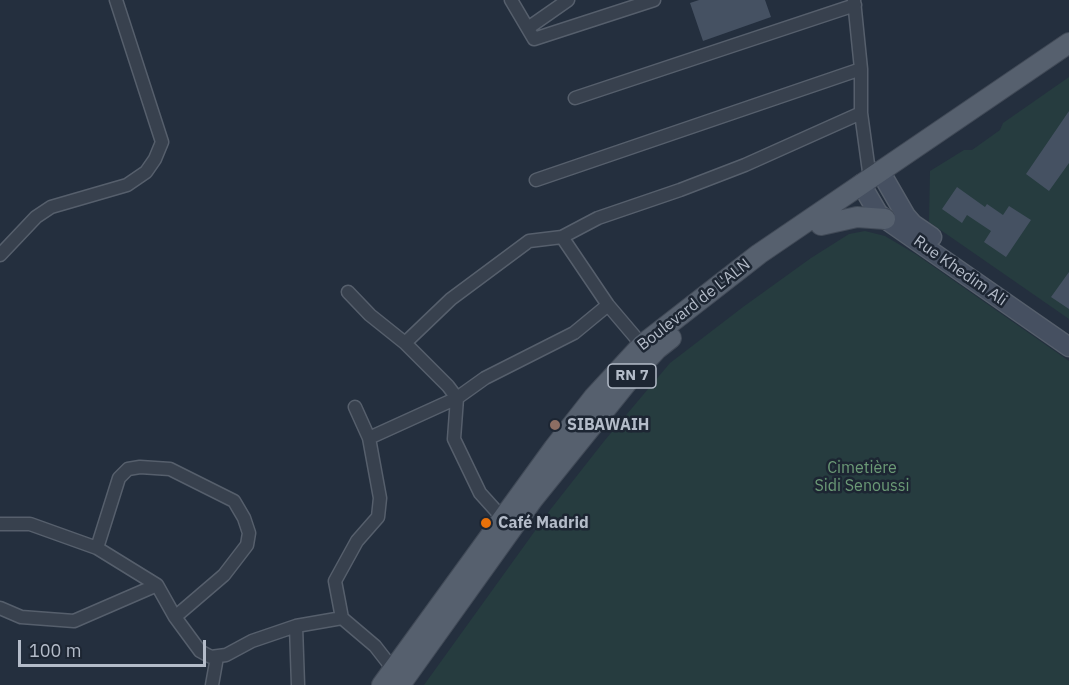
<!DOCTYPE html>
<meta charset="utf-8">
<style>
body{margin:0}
#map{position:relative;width:1069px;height:685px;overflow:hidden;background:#242f3e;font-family:"IBM Plex Sans",sans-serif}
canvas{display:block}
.scale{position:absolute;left:18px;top:640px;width:188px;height:27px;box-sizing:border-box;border:3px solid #b4bcc9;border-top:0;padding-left:8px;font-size:18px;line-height:21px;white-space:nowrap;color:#b4bcc9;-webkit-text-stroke:4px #1d2633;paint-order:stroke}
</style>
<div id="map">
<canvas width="1069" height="685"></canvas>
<div class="scale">100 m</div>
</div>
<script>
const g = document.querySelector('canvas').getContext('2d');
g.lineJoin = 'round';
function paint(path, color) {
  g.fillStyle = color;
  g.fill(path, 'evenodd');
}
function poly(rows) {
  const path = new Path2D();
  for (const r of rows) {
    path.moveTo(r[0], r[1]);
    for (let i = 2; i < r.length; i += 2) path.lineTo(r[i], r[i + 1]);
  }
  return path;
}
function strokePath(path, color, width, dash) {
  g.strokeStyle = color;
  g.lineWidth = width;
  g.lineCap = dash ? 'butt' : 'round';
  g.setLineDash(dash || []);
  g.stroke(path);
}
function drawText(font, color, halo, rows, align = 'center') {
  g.font = font + ' "IBM Plex Sans",sans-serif';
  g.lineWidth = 5;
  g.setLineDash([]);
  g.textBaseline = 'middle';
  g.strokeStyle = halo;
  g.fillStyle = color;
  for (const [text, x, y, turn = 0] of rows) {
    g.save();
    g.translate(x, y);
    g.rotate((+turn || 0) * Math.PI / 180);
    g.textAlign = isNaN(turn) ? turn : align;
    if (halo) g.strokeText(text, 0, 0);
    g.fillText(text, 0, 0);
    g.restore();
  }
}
paint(poly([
 [1069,77,1069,319,929,222,930,171,964,150,972,150,1000,130,1003,123],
 [865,231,885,236,917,255,1069,361,1069,685,424,685,550,510,605,440,670,363,743,307,811,258,849,234]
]), '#263c3f');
paint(poly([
 [699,0,765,0,771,17,703,41,690,3],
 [1069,111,1069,163,1049,191,1026,174],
 [957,187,985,207,987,204,1003,215,1009,206,1031,220,1006,257,984,242,991,231,967,215,962,223,942,209],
 [1069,272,1069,309,1051,297]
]), '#455162');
const street = poly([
 [511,0,534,39,654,0],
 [854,0,861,69,861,113,870,179],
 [528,28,568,0],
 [575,98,855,5],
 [536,180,861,69],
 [562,237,608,305,642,345],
 [0,255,36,217,51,207,127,185,146,172,155,159,162,142,116,0],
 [405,343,451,299,529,241,562,237,598,218,680,190,745,165,861,113],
 [355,407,369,438],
 [507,523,480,493,454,439,457,398,485,378,574,333,608,305],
 [0,524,30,524,97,548,157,585,175,617,200,651,211,657,226,655,252,641,296,626,342,618,375,646,396,673],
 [97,548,119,478,128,469,140,467,170,469,234,501,244,518,249,533,247,545,224,575,175,617],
 [0,608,21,617,74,621,157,585],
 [342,618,335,581,357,541,378,517,380,498,369,438,457,398,448,386,405,343,370,315,348,292],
 [296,626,298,685],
 [212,685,217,657]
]);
const secondary = poly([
 [880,171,906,216,913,224,932,237],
 [861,184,878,213,885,219,1069,347]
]);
const primary = poly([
 [821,225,857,217,885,219],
 [382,685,554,448,594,397,642,345,759,254,1069,43],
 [400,685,533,499,633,375,657,349,671,338]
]);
strokePath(street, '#565f6c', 15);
strokePath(secondary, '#565f6c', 21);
strokePath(primary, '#414a57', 22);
strokePath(street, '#38414e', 12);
strokePath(secondary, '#465061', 18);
strokePath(primary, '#56606e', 20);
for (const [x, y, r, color] of [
 [555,425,6,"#8d6e63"],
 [486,523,6,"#e8710a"]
]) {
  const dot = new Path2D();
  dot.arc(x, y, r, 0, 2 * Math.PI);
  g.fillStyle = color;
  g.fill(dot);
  strokePath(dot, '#1d2633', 2);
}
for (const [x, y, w] of [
 [632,376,48]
]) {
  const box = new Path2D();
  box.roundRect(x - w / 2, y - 12, w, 24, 4.5);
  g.fillStyle = '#1d2633';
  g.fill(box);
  strokePath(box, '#b4bcc9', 1.5);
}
drawText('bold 15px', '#b4bcc9', null, [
 ["RN 7",632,376]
]);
drawText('16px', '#b4bcc9', '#1d2633', [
 ["Rue Khedim Ali",960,271,35],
 ["Boulevard de L'ALN",694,305,-38]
]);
drawText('bold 16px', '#b4bcc9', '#1d2633', [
 ["SIBAWAIH",567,425],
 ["Café Madrid",498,523]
], 'left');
drawText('16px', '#6b9a76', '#1d2633', [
 ["Cimetière",862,468],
 ["Sidi Senoussi",862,486]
]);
</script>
